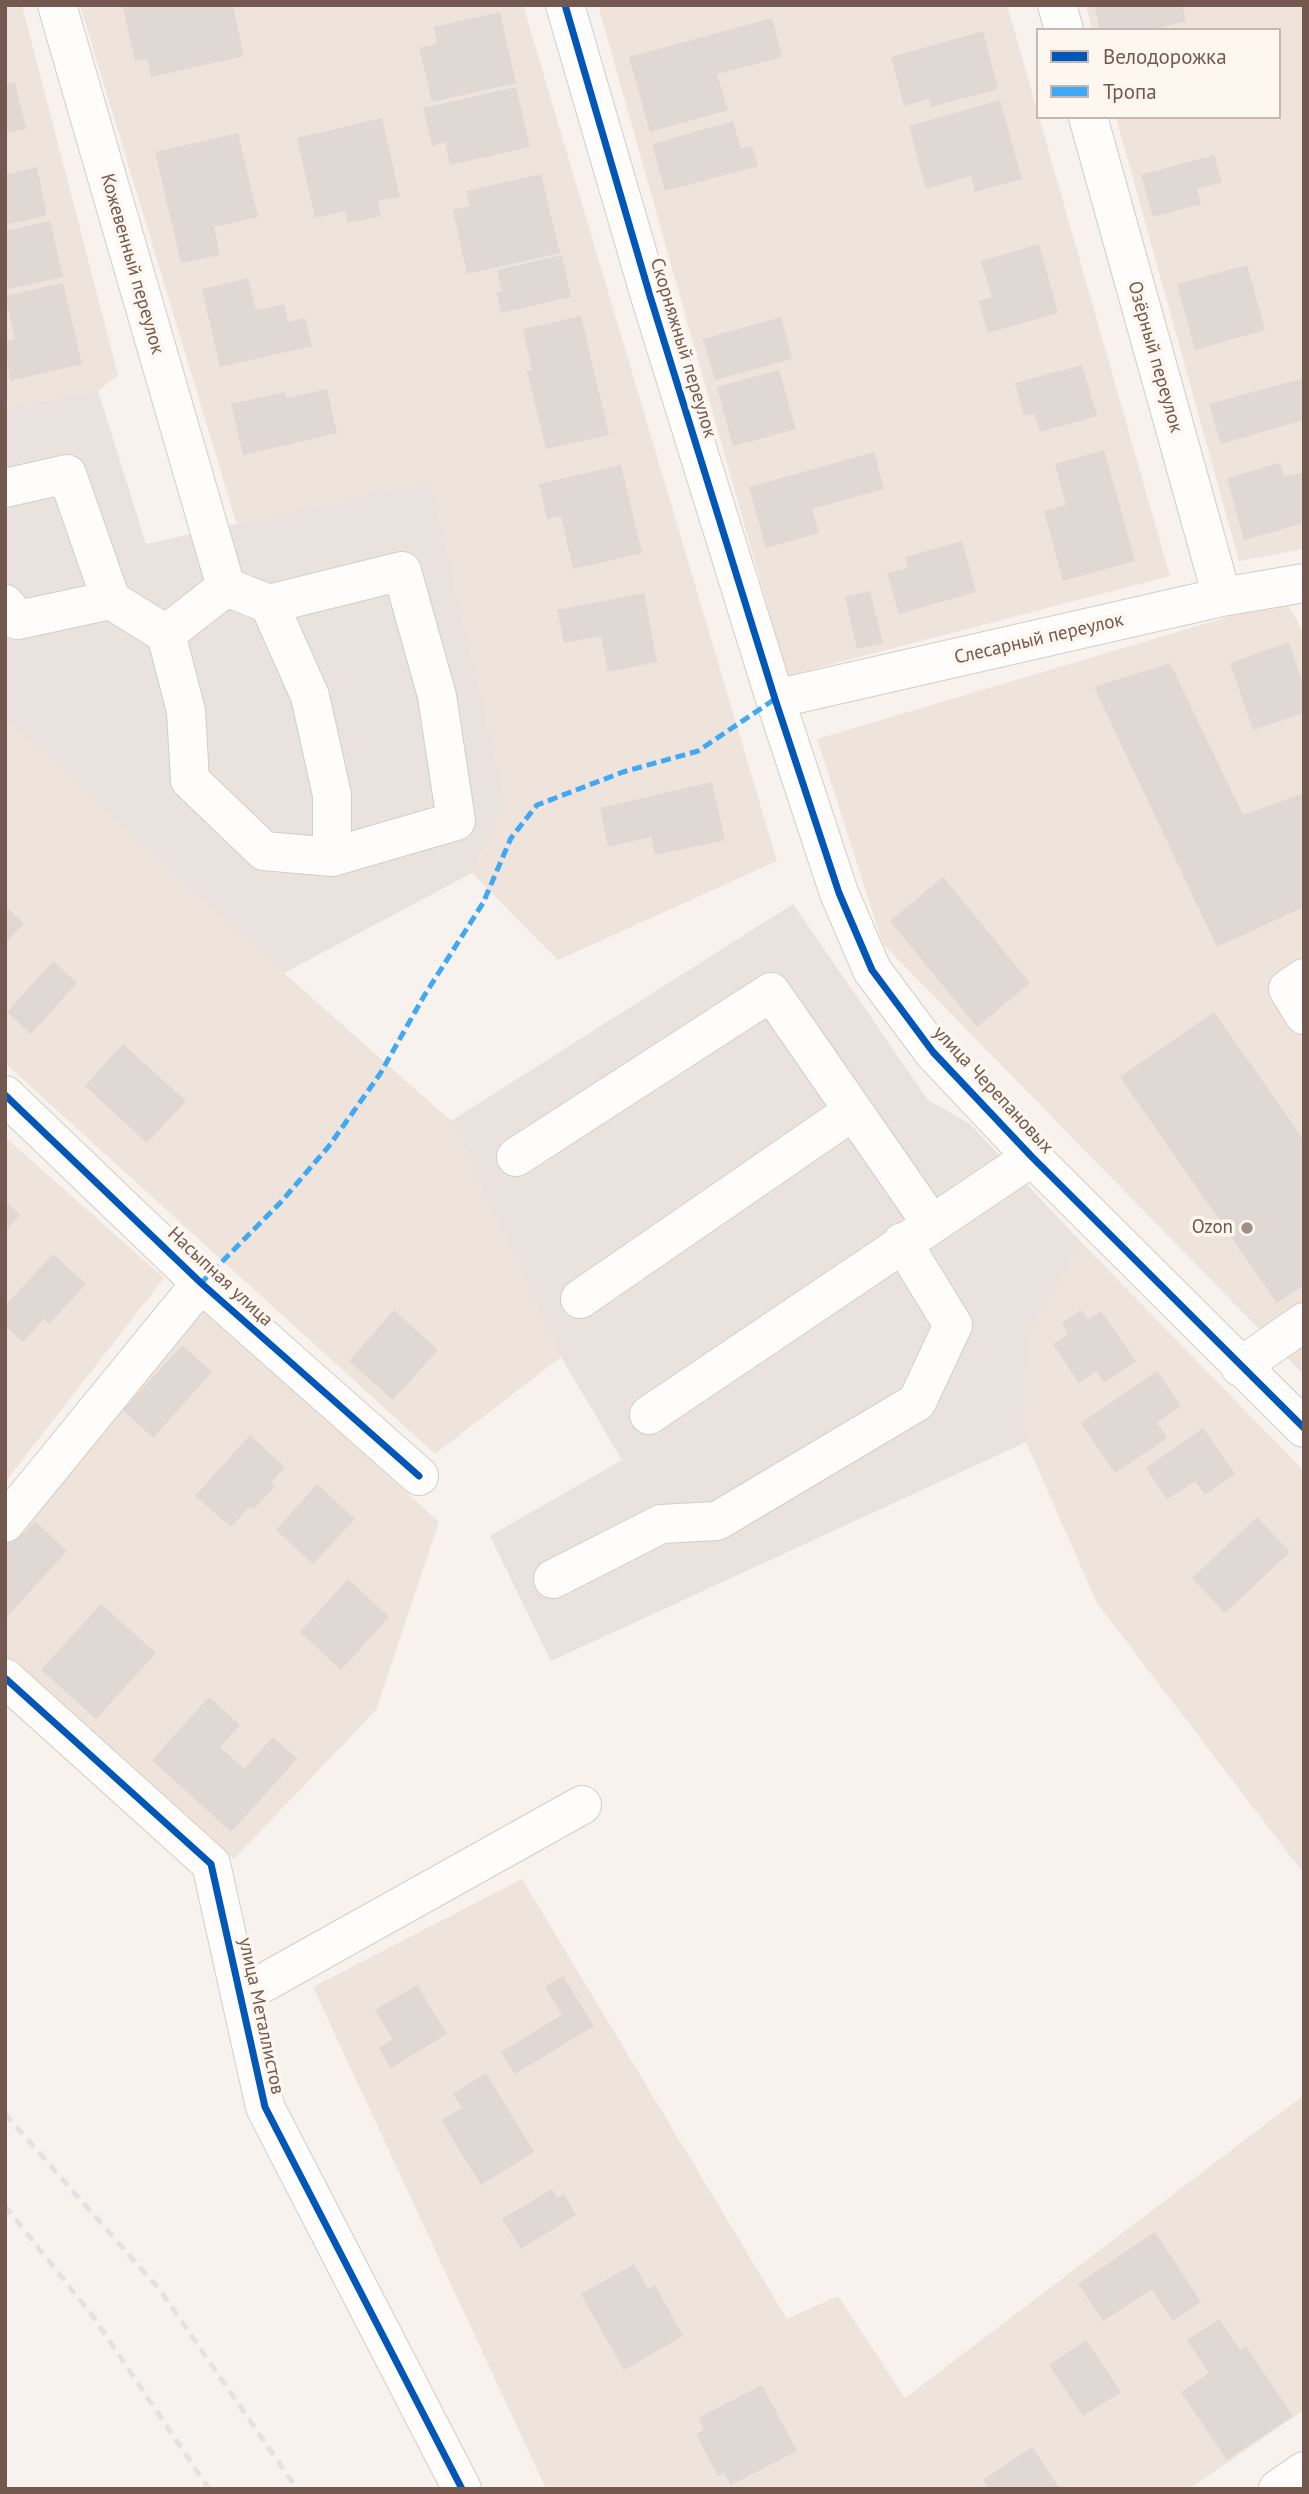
<!DOCTYPE html>
<meta charset="utf-8">
<style>
body{margin:0}
#map{position:relative;width:1309px;height:2494px;overflow:hidden;background:#f7f2ed;font-family:"PT Sans",sans-serif}
canvas{display:block}
.frame{position:absolute;inset:0;border:7px solid #73584f;pointer-events:none}
.legend{position:absolute;left:1036px;top:28px;width:245px;height:91px;box-sizing:border-box;background:#fef7f0;border:2px solid #c6b7b0;margin:0;padding:9px 12px;list-style:none;font-size:21px;color:#73584f}
.legend li{display:flex;align-items:center;gap:14px;height:35px}
.legend b{width:35px;border:2px solid #c6b7b0}
</style>
<div id="map">
<canvas width="1309" height="2494"></canvas>
<div class="frame"></div>
<ul class="legend">
<li><b style="height:9px;background:#0057b8"></b>Велодорожка</li>
<li><b style="height:9px;background:#3fa9f5"></b>Тропа</li>
</ul>
</div>
<script>
const g = document.querySelector('canvas').getContext('2d');
g.lineJoin = 'round';
function paint(path, color) {
  g.fillStyle = color;
  g.fill(path, 'evenodd');
}
function poly(rows) {
  const path = new Path2D();
  for (const r of rows) {
    path.moveTo(r[0], r[1]);
    for (let i = 2; i < r.length; i += 2) path.lineTo(r[i], r[i + 1]);
  }
  return path;
}
function strokePath(path, color, width, dash) {
  g.strokeStyle = color;
  g.lineWidth = width;
  g.lineCap = dash ? 'butt' : 'round';
  g.setLineDash(dash || []);
  g.stroke(path);
}
function drawText(font, color, halo, rows, align = 'center') {
  g.font = font + ' "PT Sans",sans-serif';
  g.lineWidth = 7;
  g.setLineDash([]);
  g.textBaseline = 'middle';
  g.strokeStyle = halo;
  g.fillStyle = color;
  for (const [text, x, y, turn = 0] of rows) {
    g.save();
    g.translate(x, y);
    g.rotate((+turn || 0) * Math.PI / 180);
    g.textAlign = isNaN(turn) ? turn : align;
    if (halo) g.strokeText(text, 0, 0);
    g.fillText(text, 0, 0);
    g.restore();
  }
}
paint(poly([
 [5,5,22,5,118,375,98,391,5,408],
 [80,5,523,5,777,861,558,960,472,873,506,801,430,482,237,525],
 [598,5,1007,5,1170,576,787,676],
 [1086,5,1304,5,1304,549,1239,561,1116,117,1279,117,1279,30,1092,30],
 [1285,600,1304,633,1304,1375,883,944,817,739],
 [5,717,284,973,451,1121,561,1357,435,1454,5,1063],
 [5,1137,164,1278,5,1482],
 [1082,1243,1304,1471,1304,1874,1097,1603,1026,1442,1027,1336],
 [199,1304,439,1522,376,1710,234,1859,5,1658,5,1542],
 [522,1879,787,2319,838,2296,905,2398,1304,2095,1304,2410,1189,2489,546,2489,313,1987]
]), '#efe4db');
paint(poly([
 [98,391,146,544,430,481,506,801,472,873,284,973,5,717,5,408],
 [793,904,928,1100,970,1124,1082,1243,1027,1336,1026,1442,551,1661,490,1536,622,1460,561,1357,451,1121]
]), '#e9e2de');
paint(poly([
 [132,5,233,5,244,56,151,77,147,59,135,61,123,8],
 [1094,5,1182,5,1186,21,1153,30,1100,30],
 [500,12,516,83,432,102,419,48,437,44,434,27],
 [772,18,782,57,717,74,728,110,650,132,629,57],
 [983,31,998,89,931,107,929,99,904,106,891,57],
 [15,82,26,129,5,133,5,85],
 [516,87,530,147,450,165,445,142,432,146,423,108],
 [1000,100,1022,179,975,192,971,176,926,189,909,126],
 [382,118,400,197,378,201,381,216,348,223,345,211,315,218,297,138],
 [733,121,741,149,752,146,758,166,665,191,652,144],
 [238,133,258,217,214,227,220,255,181,263,155,152],
 [1214,155,1222,182,1197,189,1201,204,1153,217,1141,175],
 [37,167,47,215,5,225,5,175],
 [541,174,560,253,467,274,453,210,470,206,466,191],
 [50,221,63,277,9,289,5,275,5,231],
 [1039,244,1058,313,988,333,979,301,992,297,981,261],
 [562,255,571,297,501,313,496,292,502,291,497,270],
 [1247,265,1265,330,1195,350,1177,284],
 [248,278,256,310,284,304,288,322,305,318,312,346,220,367,202,289],
 [63,283,82,364,10,381,5,341,15,339,5,296],
 [581,316,609,435,546,449,527,371,532,370,523,329],
 [781,317,792,359,715,380,703,339],
 [1082,365,1097,416,1040,432,1034,414,1024,416,1015,383],
 [779,370,796,429,733,446,717,387],
 [1304,378,1304,420,1221,444,1209,404],
 [327,389,337,433,243,455,231,404,285,392,287,398],
 [1104,450,1135,561,1063,581,1044,511,1066,505,1055,464],
 [874,452,884,489,812,509,819,533,766,548,749,487],
 [1280,463,1284,477,1304,472,1304,523,1244,540,1227,478],
 [621,465,642,553,573,569,561,516,547,519,539,484],
 [962,541,976,592,899,614,887,573,908,568,905,557],
 [870,591,883,643,857,649,845,597],
 [644,593,657,662,608,672,601,636,564,643,557,610],
 [1289,642,1304,686,1304,713,1253,730,1230,663],
 [1170,663,1243,815,1304,793,1304,907,1217,947,1094,687],
 [712,782,725,840,655,855,651,837,608,847,600,808],
 [943,877,1030,983,977,1027,890,921],
 [5,906,24,923,5,944],
 [53,961,77,983,31,1034,7,1012],
 [1214,1012,1304,1140,1304,1285,1277,1303,1120,1077],
 [123,1044,186,1101,147,1143,85,1086],
 [5,1201,20,1215,5,1231],
 [53,1254,86,1284,49,1324,44,1319,23,1342,5,1326,5,1306],
 [394,1310,438,1350,393,1400,349,1361],
 [1081,1310,1088,1320,1101,1311,1136,1361,1104,1383,1096,1371,1079,1383,1053,1344,1068,1334,1062,1323],
 [182,1345,212,1372,153,1438,123,1410],
 [1157,1371,1181,1406,1157,1423,1167,1438,1115,1473,1081,1423],
 [1203,1428,1235,1474,1205,1495,1195,1481,1167,1499,1146,1468],
 [250,1435,285,1467,271,1483,275,1486,253,1510,250,1506,231,1527,195,1496],
 [317,1484,355,1519,313,1564,276,1530],
 [1257,1517,1290,1552,1225,1613,1192,1578],
 [35,1521,67,1551,5,1619,5,1538,16,1526,24,1534],
 [348,1579,389,1617,341,1670,300,1632],
 [101,1604,156,1653,96,1719,41,1670],
 [209,1697,240,1725,220,1747,244,1769,273,1737,297,1759,231,1832,152,1760],
 [563,1976,594,2026,515,2074,501,2052,562,2015,545,1987],
 [417,1985,447,2034,391,2068,379,2048,393,2039,375,2010],
 [486,2073,534,2152,481,2185,441,2120,462,2108,453,2094],
 [552,2189,558,2198,564,2194,576,2215,521,2249,502,2219],
 [1155,2232,1201,2302,1173,2321,1152,2289,1103,2321,1078,2284],
 [634,2264,648,2289,655,2285,683,2336,624,2370,581,2294],
 [1219,2319,1240,2350,1246,2346,1293,2416,1227,2460,1181,2392,1209,2373,1187,2340],
 [1086,2340,1121,2392,1083,2416,1049,2365],
 [762,2385,797,2451,731,2485,724,2473,718,2476,696,2434,704,2430,698,2418],
 [1032,2447,1060,2489,989,2489,983,2480]
]), '#e0d8d3');
const minor = poly([
 [57,5,226,587],
 [565,5,650,296,775,699,839,893,872,970,933,1052,1032,1157,1304,1428],
 [1057,5,1064,30],
 [1088,117,1222,597],
 [5,488,67,474,111,600,166,634,186,711,190,780,264,851,332,857,456,821,437,696,402,571,269,604,226,587,166,634],
 [5,604,18,620,111,600],
 [269,604,310,696,332,795,332,857],
 [775,699,1222,597,1304,583],
 [1304,978,1288,989,1304,1015],
 [5,1095,201,1283,419,1476],
 [516,1157,771,992,931,1223],
 [580,1299,853,1111],
 [1240,1367,1304,1322],
 [649,1415,1032,1157],
 [5,1523,201,1283],
 [553,1579,661,1524,717,1521,917,1402,953,1325,902,1242],
 [5,1678,211,1864,265,2107,462,2489],
 [240,1996,582,1805],
 [1278,2489,1304,2471]
]);
strokePath(minor, '#d4cec8', 40);
strokePath(minor, '#fefdfc', 38);
strokePath(poly([
 [5,2114,160,2290,297,2489],
 [5,2206,92,2315,209,2489]
]), '#e4e3e4', 5, [10, 7]);
strokePath(poly([
 [201,1283,281,1202,329,1146,380,1074,424,996,483,903,511,838,537,805,623,772,698,751,775,699]
]), '#3fa9f5', 5, [10, 5]);
strokePath(poly([
 [565,5,650,296,775,699,839,893,872,970,933,1052,1032,1157,1304,1428],
 [5,1095,201,1283,419,1476],
 [5,1678,211,1864,265,2107,462,2489]
]), '#0057b8', 7);
for (const [x, y, r, color] of [
 [1247,1228,7,"#a18e86"]
]) {
  const dot = new Path2D();
  dot.arc(x, y, r, 0, 2 * Math.PI);
  g.fillStyle = color;
  g.fill(dot);
  strokePath(dot, '#fef7f0', 2.5);
}
drawText('19px', '#73584f', '#fef7f0', [
 ["Кожевенный переулок",132,264,74],
 ["Скорняжный переулок",683,348,73],
 ["Озёрный переулок",1155,357,74],
 ["Слесарный переулок",1039,639,-13],
 ["улица Черепановых",993,1090,47],
 ["Насыпная улица",220,1277,43],
 ["улица Металлистов",261,2016,78]
]);
drawText('19px', '#73584f', '#fef7f0', [
 ["Ozon",1233,1228]
], 'right');
</script>
